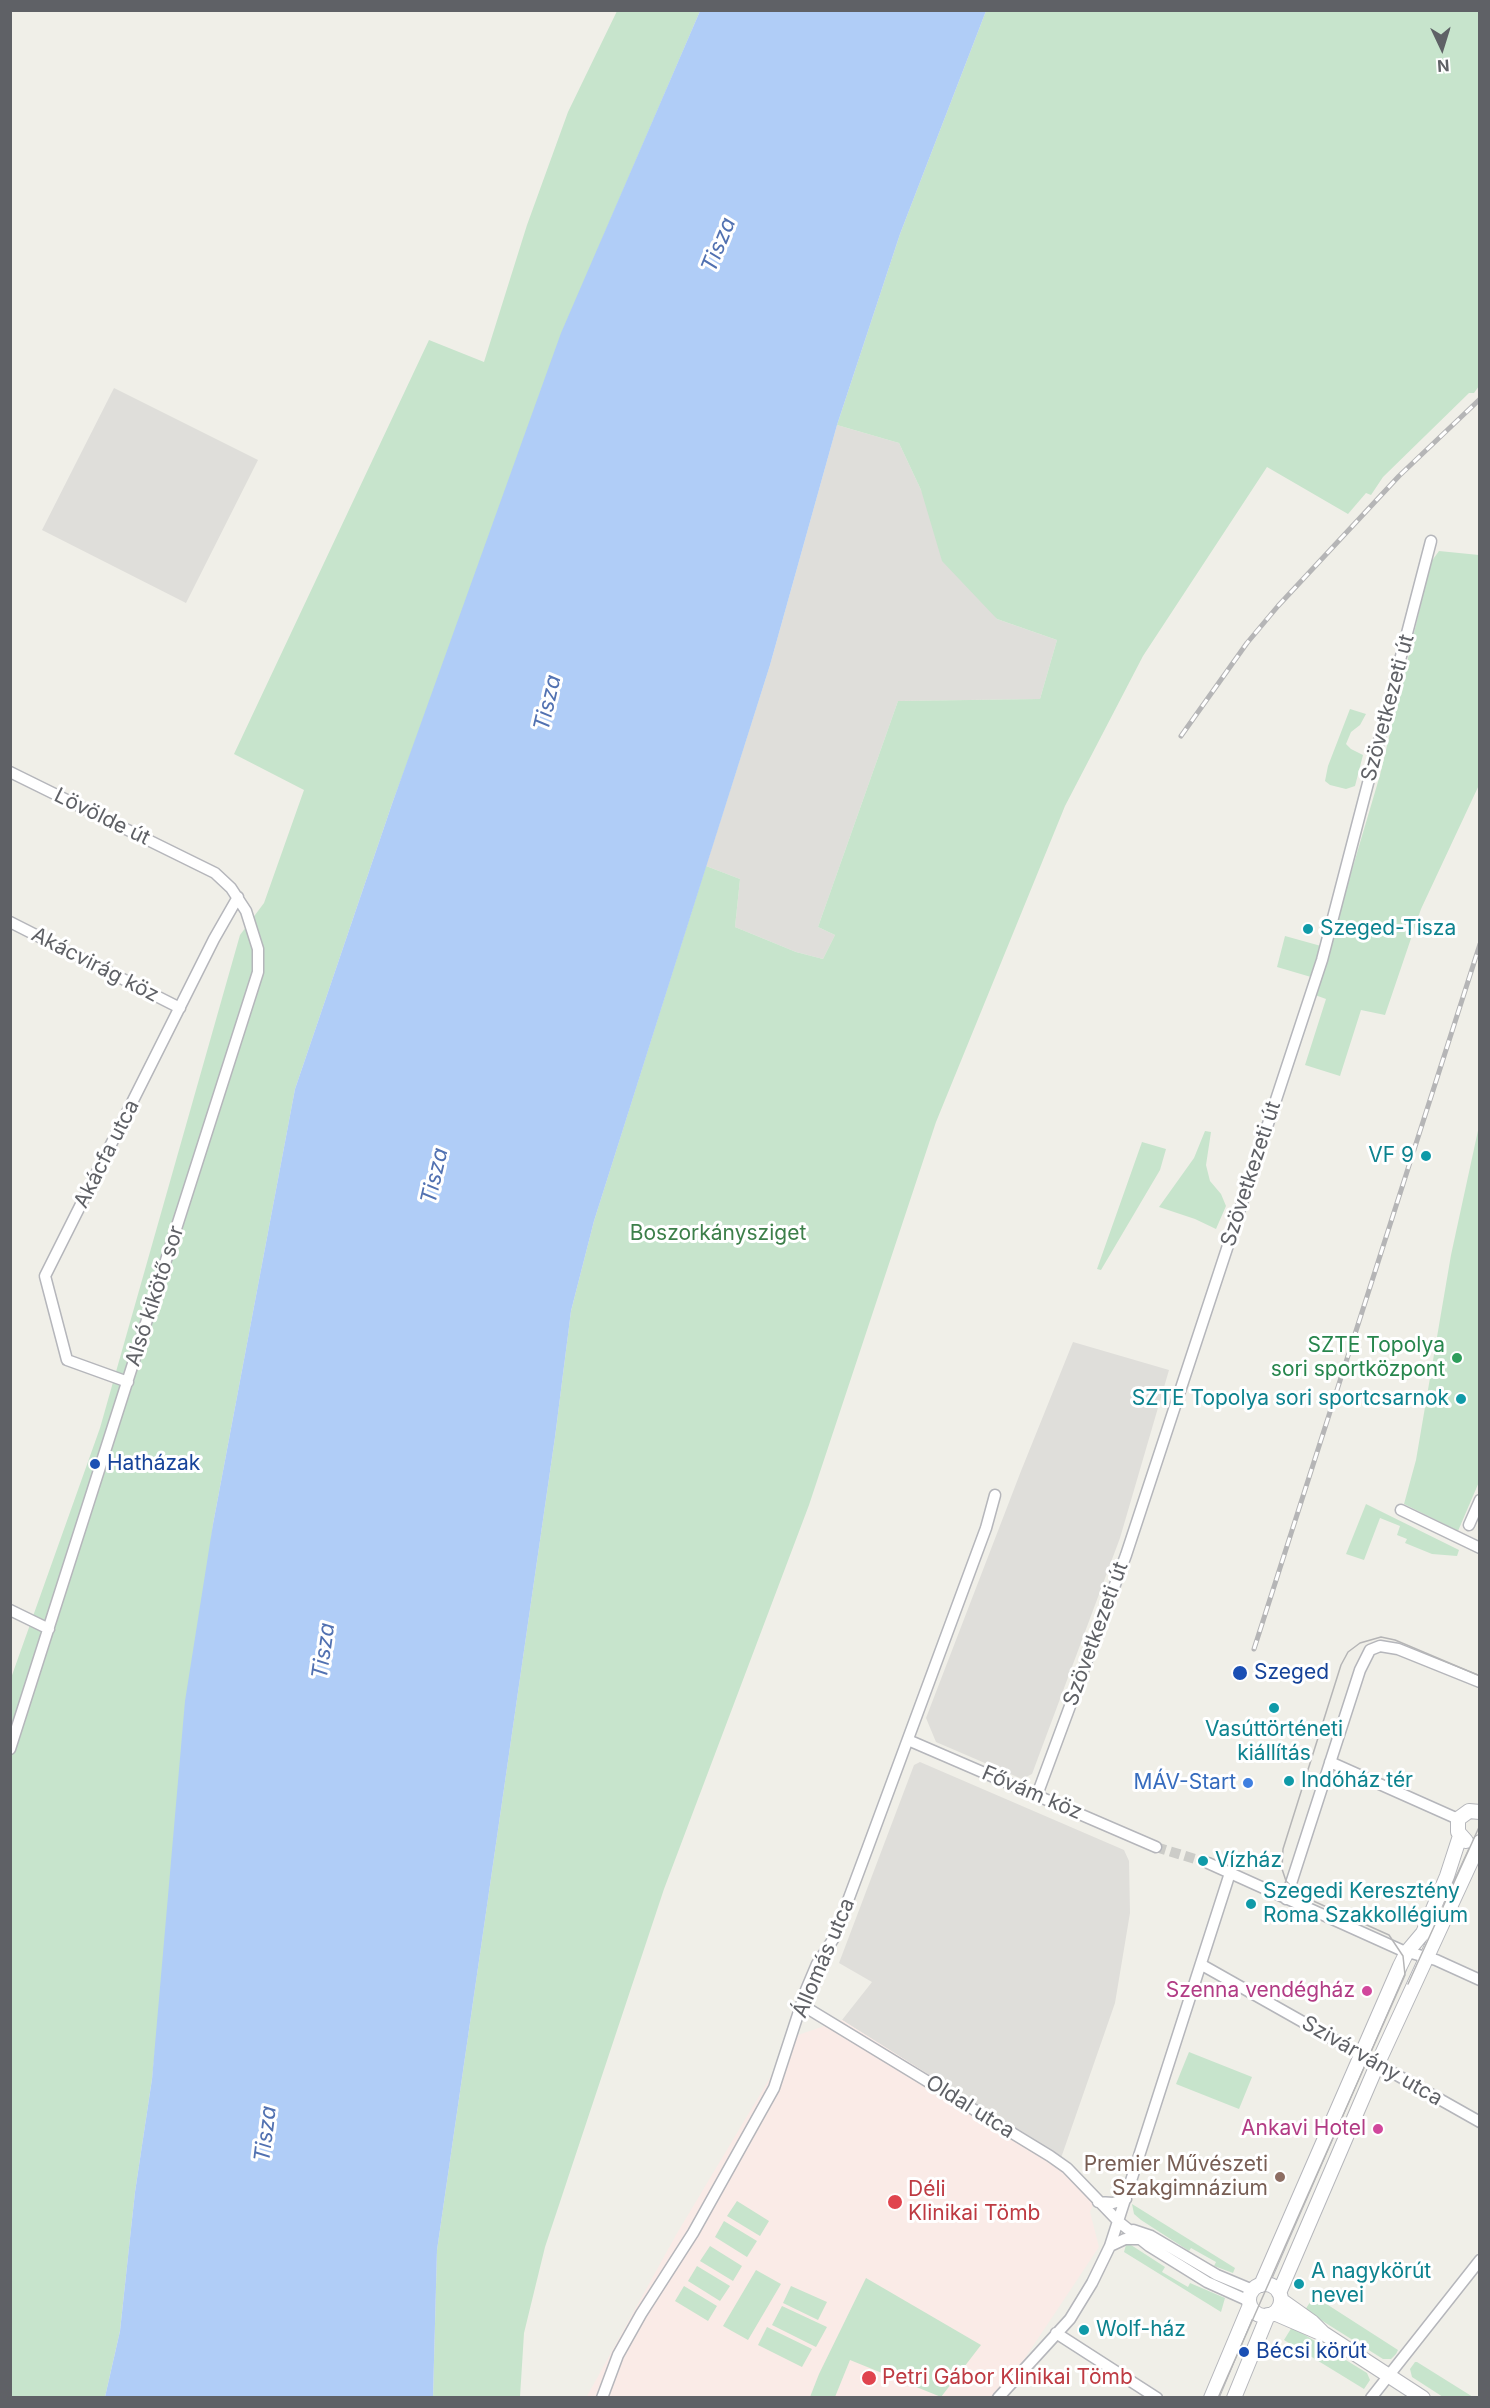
<!DOCTYPE html>
<meta charset="utf-8">
<style>
body{margin:0}
#map{position:relative;width:1490px;height:2408px;overflow:hidden;background:#f0efe8;font-family:Inter,sans-serif}
canvas{display:block}
.frame{position:absolute;inset:0;border:12px solid #5f6166;pointer-events:none}
.north{position:absolute;left:1412px;top:18px;width:60px;height:60px;-webkit-text-stroke:4px #fff;paint-order:stroke;rotate:176deg;font-size:16px;font-weight:700;line-height:24px;text-align:center;color:#5f6166}
.north::after{content:'';display:block;margin:auto;width:21px;height:27px;background:#5f6166;clip-path:polygon(50% 0,100% 100%,50% 72%,0 100%)}
</style>
<div id="map">
<canvas width="1490" height="2408"></canvas>
<div class="frame"></div>
<div class="north">N</div>
</div>
<script>
const g = document.querySelector('canvas').getContext('2d');
g.lineJoin = 'round';
function paint(path, color) {
  g.fillStyle = color;
  g.fill(path, 'evenodd');
}
function poly(rows) {
  const path = new Path2D();
  for (const r of rows) {
    if (r.length === 3) {
      path.moveTo(r[0] + r[2], r[1]);
      path.arc(r[0], r[1], r[2], 0, 2 * Math.PI);
      continue;
    }
    path.moveTo(r[0], r[1]);
    for (let i = 2; i < r.length; i += 2) path.lineTo(r[i], r[i + 1]);
  }
  return path;
}
function strokePath(path, color, width, dash) {
  g.strokeStyle = color;
  g.lineWidth = width;
  g.lineCap = dash ? 'butt' : 'round';
  g.setLineDash(dash || []);
  g.stroke(path);
}
function drawText(font, color, halo, rows, align = 'center') {
  g.font = font + ' Inter,sans-serif';
  g.lineWidth = 6;
  g.setLineDash([]);
  g.textBaseline = 'middle';
  g.strokeStyle = halo;
  g.fillStyle = color;
  for (const [text, x, y, turn = 0] of rows) {
    g.save();
    g.translate(x, y);
    g.rotate((+turn || 0) * Math.PI / 180);
    g.textAlign = isNaN(turn) ? turn : align;
    if (halo) g.strokeText(text, 0, 0);
    g.fillText(text, 0, 0);
    g.restore();
  }
}
paint(poly([
 [114,388,258,460,186,603,42,530],
 [837,425,899,443,921,490,997,619,1057,640,1040,699,898,701,818,927,835,935,823,959,796,952,735,927,740,879,706,866,770,665],
 [1073,1342,1169,1370,1120,1538,1032,1774,1022,1779,936,1742,926,1718,1021,1471],
 [920,1762,1124,1850,1129,1861,1130,1913,1115,2003,1061,2158,842,2020,872,1982,839,1963,914,1765]
]), '#dfdeda');
paint(poly([
 [842,2020,1061,2158,1077,2169,1098,2192,1090,2212,1099,2247,999,2397,586,2398,676,2235,795,2036]
]), '#faebe7');
paint(poly([
 [617,11,700,11,603,237,393,801,295,1089,213,1524,152,2079,135,2192,120,2331,105,2397,11,2398,11,1678,100,1428,240,935,264,903,304,790,234,754,429,340,484,362,527,225,568,112],
 [986,11,1479,11,1479,386,1474,393,1469,393,1383,477,1371,495,1366,493,1348,514,1267,467,1143,656,1065,806,936,1122,809,1505,664,1889,545,2247,524,2333,520,2397,433,2398,437,2250,555,1437,571,1311,594,1221,706,866,740,879,735,927,796,952,823,959,835,935,818,927,898,701,1040,699,1057,640,997,619,942,561,921,490,899,443,837,425,900,234],
 [1439,551,1479,555,1479,785,1421,909,1385,1015,1361,1010,1340,1076,1305,1065,1326,999,1315,995,1380,775,1431,562],
 [1350,709,1366,714,1360,725,1351,732,1346,744,1351,749,1363,755,1355,786,1346,789,1330,785,1325,781,1328,766],
 [1285,936,1321,946,1311,977,1277,967],
 [1479,1126,1479,1482,1458,1531,1404,1504,1416,1460,1451,1255],
 [1205,1131,1211,1132,1206,1165,1210,1181,1221,1194,1226,1206,1216,1229,1195,1219,1159,1207,1194,1158],
 [1142,1142,1166,1149,1160,1170,1101,1270,1097,1269],
 [1366,1504,1459,1550,1457,1556,1432,1554,1405,1543,1407,1539,1397,1535,1400,1526,1380,1518,1364,1560,1346,1554],
 [1189,2052,1252,2077,1239,2109,1176,2084],
 [737,2201,769,2221,760,2236,727,2216],
 [1132,2204,1235,2268,1233,2273,1214,2266,1216,2262,1191,2248,1189,2251,1141,2220,1134,2214],
 [724,2221,757,2241,747,2257,715,2237],
 [1126,2245,1131,2245,1165,2267,1162,2272,1188,2287,1190,2283,1225,2298,1221,2312,1124,2252],
 [710,2246,742,2266,733,2281,700,2261],
 [697,2266,730,2286,720,2301,688,2281],
 [756,2270,781,2284,748,2340,723,2326],
 [866,2278,981,2345,941,2397,850,2360,835,2397,810,2397,819,2374],
 [684,2286,717,2306,708,2321,675,2301],
 [791,2286,827,2302,818,2320,783,2303],
 [1314,2296,1398,2350,1396,2354,1391,2359,1383,2359,1305,2310],
 [782,2306,827,2327,816,2347,772,2325],
 [767,2327,812,2349,802,2367,758,2345],
 [1292,2327,1367,2373,1370,2380,1364,2389,1284,2340],
 [1415,2362,1417,2362,1473,2397,1443,2397,1412,2377,1410,2369]
]), '#c7e4cc');
paint(poly([
 [700,11,986,11,900,234,837,425,770,665,594,1221,571,1311,555,1437,437,2250,433,2397,105,2397,120,2331,135,2192,152,2079,185,1701,213,1524,295,1089,393,801,561,333]
]), '#b0cdf7');
strokePath(poly([
 [1156,1847,1208,1863]
]), '#ccccc8', 10, [10, 5]);
const minor = poly([
 [10,772,215,873,231,888,246,911,258,949,258,972,10,1749],
 [10,922,180,1008],
 [128,1382,67,1360,45,1276,214,939,238,897],
 [1401,1510,1480,1548],
 [1469,1525,1480,1500],
 [10,1610,49,1629],
 [908,1740,1156,1847],
 [1330,1762,1458,1819],
 [1037,1795,1126,1555,1322,960,1431,541],
 [1208,1863,1401,1950,1436,1960,1480,1980],
 [1286,1899,1360,1670,1370,1650,1380,1646,1398,1649,1480,1682],
 [1202,1965,1480,2122],
 [802,2005,1050,2156,1067,2168,1119,2222,1149,2246,1207,2282,1249,2301],
 [1098,2202,1113,2203,1126,2199],
 [1133,2230,1151,2236,1217,2275,1253,2290],
 [1110,2246,1125,2239,1140,2239],
 [1056,2333,1157,2398],
 [602,2398,618,2355,641,2314,693,2233,774,2088,806,1990,817,1964,834,1938,868,1847,986,1528,995,1495],
 [998,2398,1070,2319,1092,2283,1110,2246,1230,1873],
 [1371,2398,1480,2260]
]);
const tertiary = poly([
 [1466,1841,1458,1832,1458,1819,1469,1811,1480,1812],
 [1265,2300,16],
 [1261,2285,1400,1966,1407,1952,1423,1933,1447,1876,1460,1836],
 [1279,2293,1377,2065,1480,1842],
 [1281,2300,1312,2322,1323,2333,1423,2398],
 [1274,2313,1318,2332],
 [1211,2398,1250,2305],
 [1234,2398,1268,2315]
]);
strokePath(minor, '#b5b6bb', 13);
strokePath(tertiary, '#b5b6bb', 16);
strokePath(minor, '#fff', 10);
strokePath(tertiary, '#fff', 14);
strokePath(poly([
 [1408,1984,1480,1825],
 [1218,2398,1405,1975,1403,1956,1389,1935,1300,1895,1286,1881,1282,1869,1283,1849,1341,1665,1348,1652,1360,1643,1381,1637,1395,1640,1480,1676]
]), '#b5b5b6', 1.5);
const rail = poly([
 [1181,736,1247,643,1278,606,1399,476,1480,399],
 [1254,1649,1480,944]
]);
strokePath(rail, '#b5b5b6', 5);
strokePath(rail, '#fff', 3, [9]);
for (const [x, y, r, color] of [
 [1308,929,6,"#0f9aa8"],
 [1426,1156,6,"#0f9aa8"],
 [1457,1358,6,"#2e9e5b"],
 [1461,1399,6,"#0f9aa8"],
 [95,1464,6,"#1a4fb4"],
 [1240,1673,8,"#1a4fb4"],
 [1274,1708,6,"#0f9aa8"],
 [1289,1781,6,"#0f9aa8"],
 [1248,1783,6,"#3f7fe0"],
 [1203,1861,6,"#0f9aa8"],
 [1251,1904,6,"#0f9aa8"],
 [1367,1991,6,"#d1479c"],
 [1378,2129,6,"#d1479c"],
 [1280,2177,6,"#8d6e63"],
 [895,2202,8,"#e0444e"],
 [1299,2284,6,"#0f9aa8"],
 [1084,2330,6,"#0f9aa8"],
 [1244,2352,6,"#1a4fb4"],
 [869,2378,8,"#e0444e"]
]) {
  const dot = new Path2D();
  dot.arc(x, y, r, 0, 2 * Math.PI);
  g.fillStyle = color;
  g.fill(dot);
  strokePath(dot, '#fff', 2);
}
drawText('21px', '#5f6166', '#fff', [
 ["Szövetkezeti út",1388,708,-75],
 ["Lövölde út",102,817,26],
 ["Akácvirág köz",95,965,27],
 ["Akácfa utca",107,1154,-63],
 ["Szövetkezeti út",1251,1174,-72],
 ["Alsó kikötő sor",155,1296,-72],
 ["Szövetkezeti út",1096,1634,-70],
 ["Fővám köz",1032,1793,23],
 ["Állomás utca",824,1958,-67],
 ["Szivárvány utca",1372,2061,30],
 ["Oldal utca",970,2107,32]
]);
drawText('21px', '#0d838f', '#fff', [
 ["Szeged-Tisza",1320,929],
 ["VF 9",1414,1156,"right"],
 ["SZTE Topolya sori sportcsarnok",1449,1399,"right"],
 ["Vasúttörténeti",1274,1730,"center"],
 ["kiállítás",1274,1754,"center"],
 ["Indóház tér",1301,1781],
 ["Vízház",1215,1861],
 ["Szegedi Keresztény",1263,1892],
 ["Roma Szakkollégium",1263,1916],
 ["A nagykörút",1311,2272],
 ["nevei",1311,2296],
 ["Wolf-ház",1096,2330]
], 'left');
drawText('21px', '#3d7f4a', '#fff', [
 ["Boszorkánysziget",718,1234]
]);
drawText('21px', '#27864d', '#fff', [
 ["SZTE Topolya",1445,1346],
 ["sori sportközpont",1445,1370]
], 'right');
drawText('21px', '#164399', '#fff', [
 ["Hatházak",107,1464],
 ["Szeged",1254,1673],
 ["Bécsi körút",1256,2352]
], 'left');
drawText('21px', '#366cbe', '#fff', [
 ["MÁV-Start",1236,1783]
], 'right');
drawText('21px', '#b23c85', '#fff', [
 ["Szenna vendégház",1355,1991],
 ["Ankavi Hotel",1366,2129]
], 'right');
drawText('21px', '#785e54', '#fff', [
 ["Premier Művészeti",1268,2165],
 ["Szakgimnázium",1268,2189]
], 'right');
drawText('21px', '#be3a42', '#fff', [
 ["Déli",908,2190],
 ["Klinikai Tömb",908,2214],
 ["Petri Gábor Klinikai Tömb",882,2378]
], 'left');
drawText('italic 22px', '#5171b1', '#fff', [
 ["Tisza",719,245,-68],
 ["Tisza",548,703,-77],
 ["Tisza",435,1176,-77],
 ["Tisza",324,1651,-82],
 ["Tisza",266,2134,-83]
]);
</script>
